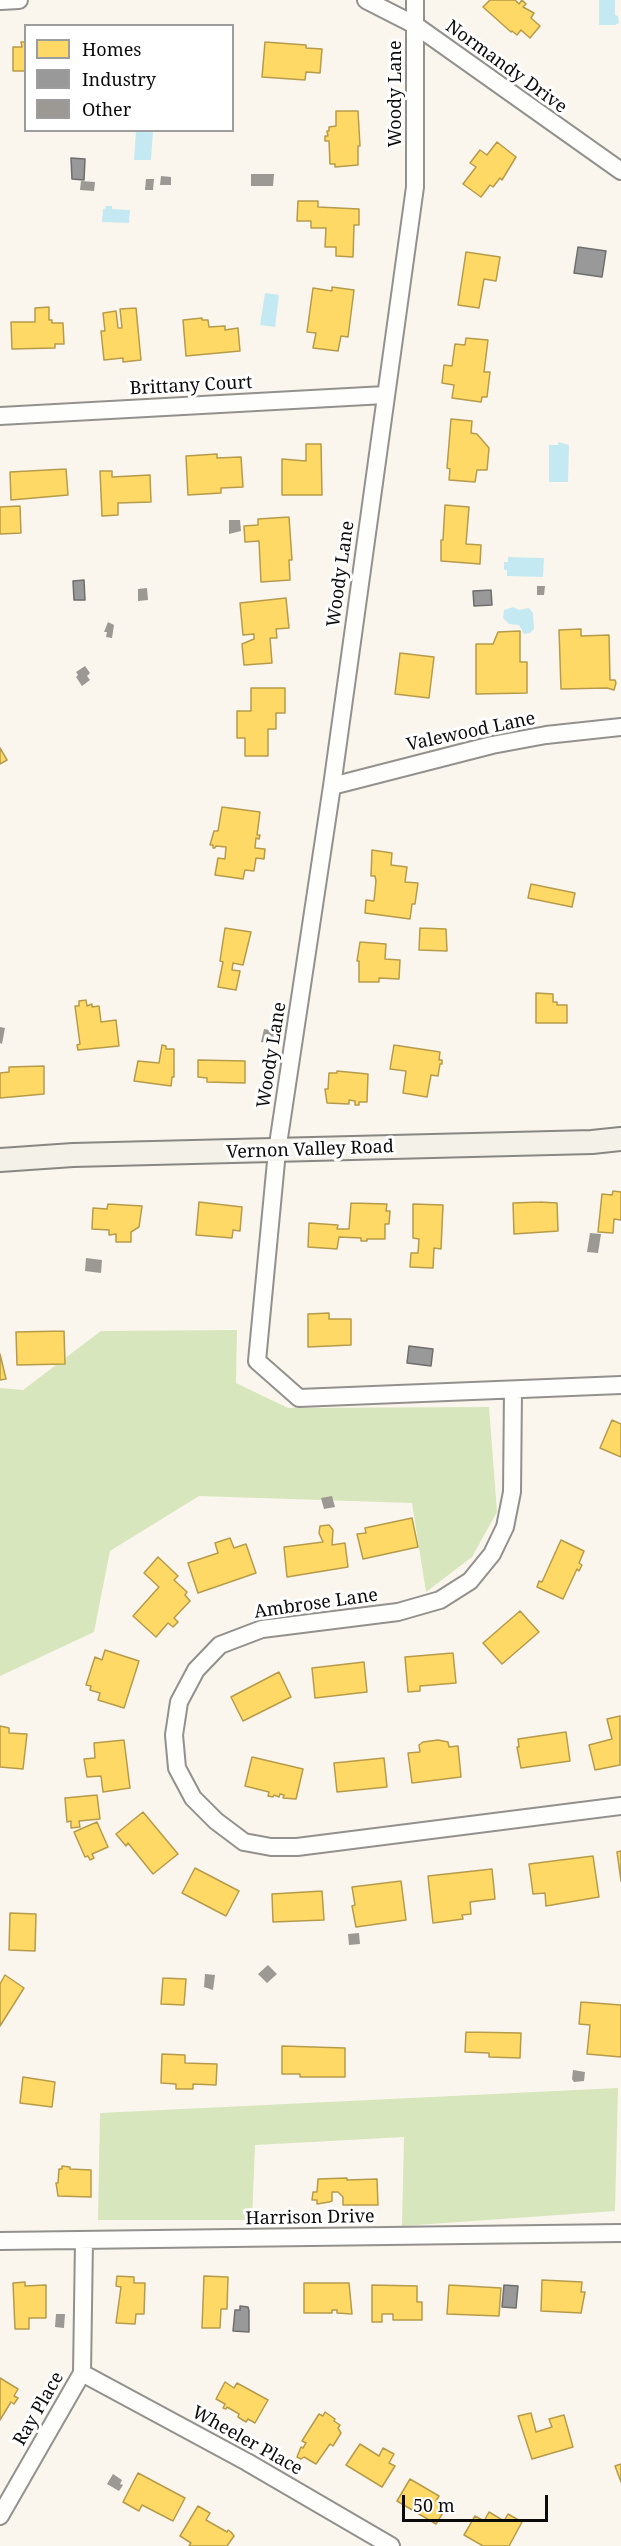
<!DOCTYPE html>
<style>
body{margin:0}
#map{position:relative;width:621px;height:2546px;overflow:hidden;background:#faf6ed;font-family:"Noto Serif",serif}
canvas{display:block}
.legend{position:absolute;left:24px;top:24px;width:210px;height:108px;box-sizing:border-box;background:#fff;border:2px solid #9d9d9d;margin:0;padding:8px 10px;list-style:none;font-size:18px;color:#0b0b0b}
.legend li{display:flex;align-items:center;gap:12px;height:30px}
.legend b{width:30px;border:2px solid #9d9d9d}
.scale{position:absolute;left:402px;top:2495px;width:146px;height:27px;box-sizing:border-box;border:3px solid #0b0b0b;border-top:0;padding-left:8px;font-size:18px;line-height:21px;white-space:nowrap;color:#0b0b0b;-webkit-text-stroke:4px #fff;paint-order:stroke}
</style>
<div id="map">
<canvas width="621" height="2546"></canvas>
<ul class="legend">
<li><b style="height:16px;background:#ffd966"></b>Homes</li>
<li><b style="height:16px;background:#999"></b>Industry</li>
<li><b style="height:16px;background:#9c9894"></b>Other</li>
</ul>
<div class="scale">50 m</div>
</div>
<script>
const g = document.querySelector('canvas').getContext('2d');
g.lineJoin = 'round';
function paint(path, color) {
  g.fillStyle = color;
  g.fill(path, 'evenodd');
}
function poly(rows) {
  const path = new Path2D();
  for (const r of rows) {
    path.moveTo(r[0], r[1]);
    for (let i = 2; i < r.length; i += 2) path.lineTo(r[i], r[i + 1]);
  }
  return path;
}
function strokePath(path, color, width, dash) {
  g.strokeStyle = color;
  g.lineWidth = width;
  g.lineCap = dash ? 'butt' : 'round';
  g.setLineDash(dash || []);
  g.stroke(path);
}
function drawText(font, color, halo, rows, align = 'center') {
  g.font = font + ' "Noto Serif",serif';
  g.lineWidth = 6;
  g.setLineDash([]);
  g.textBaseline = 'middle';
  g.strokeStyle = halo;
  g.fillStyle = color;
  for (const [text, x, y, turn = 0] of rows) {
    g.save();
    g.translate(x, y);
    g.rotate((+turn || 0) * Math.PI / 180);
    g.textAlign = isNaN(turn) ? turn : align;
    if (halo) g.strokeText(text, 0, 0);
    g.fillText(text, 0, 0);
    g.restore();
  }
}
paint(poly([
 [237,1330,236,1383,288,1408,489,1407,497,1512,472,1557,426,1592,412,1503,199,1496,110,1551,94,1632,0,1676,0,1388,23,1390,101,1331],
 [618,2088,615,2211,402,2226,404,2137,255,2145,252,2220,98,2220,100,2113]
]), '#d7e6bc');
paint(poly([
 [599,0,615,0,615,15,618,16,619,23,615,25,599,25],
 [136,131,153,131,151,160,134,160],
 [106,206,112,206,112,209,130,210,129,223,102,222,103,209,105,209],
 [265,293,279,295,275,327,260,325],
 [558,442,569,445,568,482,549,482,549,445,558,445],
 [508,557,544,558,543,577,507,576,507,570,504,570,504,562,508,562],
 [513,607,519,610,529,608,533,613,534,629,530,633,524,634,519,625,509,624,503,618,504,610]
]), '#c5e9f3');
const homes = poly([
 [490,0,515,0,519,4,522,0,526,4,523,7,534,13,531,18,540,26,530,38,521,30,517,35,512,31,511,32,483,7,490,0],
 [21,42,26,42,26,71,13,71,13,47,22,47,21,42],
 [265,42,306,45,306,48,322,49,320,73,306,72,305,80,262,77,265,42],
 [336,111,358,111,360,146,358,146,358,165,335,167,335,164,330,164,329,141,325,141,325,136,328,136,327,131,329,131,329,127,336,126,336,111],
 [497,142,516,157,502,180,500,178,493,187,490,185,481,197,463,184,476,167,470,163,480,150,487,155,497,142],
 [298,201,318,201,318,207,359,209,359,225,354,225,353,257,336,256,336,247,325,247,326,228,311,228,311,221,297,221,298,201],
 [466,252,500,257,496,281,484,279,479,308,458,305,466,252],
 [332,287,354,290,348,337,341,336,338,351,313,348,316,333,307,332,313,288,332,291,332,287],
 [49,307,49,320,52,320,52,323,63,323,64,344,55,344,55,348,12,349,11,322,35,322,35,308,49,307],
 [136,308,141,360,123,362,123,358,104,360,101,331,105,331,103,313,116,311,118,328,122,328,120,309,136,308],
 [202,318,202,320,208,320,209,327,225,326,225,330,238,328,240,351,186,356,183,320,202,318],
 [466,338,488,340,484,372,490,372,487,397,482,397,481,402,452,398,454,385,442,383,444,365,452,366,455,344,465,345,466,338],
 [451,419,472,421,471,433,477,434,489,448,487,470,477,470,475,482,449,480,450,469,447,468,451,419],
 [306,444,321,444,322,495,282,495,282,459,306,461,306,444],
 [217,454,217,458,241,457,243,487,221,488,221,493,188,495,186,456,217,454],
 [66,469,68,495,11,500,10,472,66,469],
 [100,471,112,471,112,477,150,475,151,502,118,503,118,515,102,516,100,471],
 [445,505,469,507,466,544,481,545,480,564,441,561,441,540,443,540,445,505],
 [20,506,21,533,0,534,0,507,20,506],
 [289,517,292,560,289,560,290,580,261,582,259,541,245,542,244,526,258,525,258,519,289,517],
 [286,598,289,628,276,629,277,638,270,638,272,663,244,665,242,644,254,639,254,634,243,635,240,603,286,598],
 [581,629,581,636,609,635,610,680,615,680,616,683,614,690,607,688,561,689,559,630,581,629],
 [520,631,520,662,527,662,527,693,476,694,476,644,493,644,498,632,520,631],
 [400,653,434,657,429,698,395,694,400,653],
 [251,688,285,688,285,713,276,713,276,729,268,729,268,756,245,756,245,738,237,738,237,711,251,711,251,688],
 [0,748,7,760,0,764,0,748],
 [222,807,260,812,257,835,260,835,259,839,256,838,255,848,265,849,264,859,256,858,254,871,245,870,243,879,215,875,218,858,225,859,226,847,216,846,215,848,213,848,213,845,210,845,214,831,218,831,222,807],
 [372,850,392,853,391,865,407,867,405,882,418,883,415,904,412,904,410,919,365,913,366,900,374,901,376,881,375,876,371,876,372,850],
 [531,884,575,893,572,907,528,898,531,884],
 [225,928,251,932,243,965,233,963,232,970,240,971,236,990,218,987,223,962,220,961,225,928],
 [420,928,446,929,447,951,419,950,420,928],
 [360,942,386,944,385,959,400,960,399,979,379,978,379,982,359,982,359,961,357,961,360,942],
 [536,993,553,994,553,1002,557,1002,557,1005,567,1005,567,1023,536,1023,536,993],
 [86,1000,87,1006,92,1004,92,1007,99,1006,101,1022,116,1020,119,1046,78,1050,77,1045,80,1044,75,1006,79,1006,79,1001,86,1000],
 [162,1045,166,1046,166,1049,174,1049,174,1077,172,1077,171,1086,134,1081,138,1061,159,1063,162,1045],
 [394,1045,440,1052,439,1060,442,1060,442,1064,440,1064,438,1076,431,1075,427,1097,403,1093,406,1071,390,1069,394,1045],
 [198,1060,245,1061,245,1083,207,1082,207,1078,198,1077,198,1060],
 [44,1066,44,1094,0,1098,0,1073,9,1072,9,1067,44,1066],
 [337,1071,368,1074,367,1102,359,1102,359,1105,355,1105,355,1101,349,1100,349,1104,327,1103,325,1089,328,1089,329,1073,337,1073,337,1071],
 [613,1191,621,1192,621,1220,614,1219,613,1233,598,1232,602,1194,612,1195,613,1191],
 [199,1202,242,1207,240,1231,233,1230,232,1238,196,1235,199,1202],
 [540,1202,557,1203,558,1231,514,1234,513,1203,540,1202],
 [351,1203,387,1204,386,1211,390,1211,389,1224,385,1224,385,1239,367,1239,367,1241,361,1241,361,1238,339,1237,337,1249,308,1247,309,1223,338,1225,337,1229,349,1229,351,1203],
 [108,1204,142,1206,139,1227,131,1232,131,1242,116,1242,116,1234,109,1235,109,1230,92,1229,93,1208,107,1209,108,1204],
 [413,1204,443,1205,441,1249,434,1248,433,1268,410,1267,411,1253,418,1253,419,1239,413,1238,413,1204],
 [329,1313,329,1319,351,1319,351,1345,308,1347,308,1314,329,1313],
 [64,1331,65,1364,17,1365,16,1332,64,1331],
 [0,1354,6,1379,0,1380,0,1354],
 [612,1420,621,1424,621,1457,600,1448,612,1420],
 [412,1518,418,1547,363,1559,357,1534,366,1533,365,1528,412,1518],
 [329,1525,333,1530,332,1545,345,1543,348,1567,287,1577,284,1547,323,1542,319,1533,320,1526,329,1525],
 [230,1538,234,1548,246,1544,256,1573,198,1593,188,1563,218,1553,215,1543,230,1538],
 [561,1540,584,1551,579,1563,582,1565,579,1571,577,1569,563,1599,537,1587,539,1581,542,1582,561,1540],
 [158,1557,178,1576,174,1580,187,1592,185,1595,190,1601,174,1618,178,1622,173,1627,168,1623,156,1637,133,1616,159,1587,144,1573,158,1557],
 [520,1611,539,1632,502,1664,483,1643,520,1611],
 [105,1650,139,1661,124,1708,98,1700,100,1693,90,1690,91,1686,86,1685,95,1657,102,1660,105,1650],
 [453,1653,456,1683,420,1686,420,1691,408,1692,405,1657,453,1653],
 [364,1662,367,1692,315,1698,312,1668,364,1662],
 [279,1672,291,1697,243,1721,231,1697,279,1672],
 [620,1716,620,1765,595,1770,589,1745,612,1739,607,1719,620,1716],
 [0,1726,9,1728,9,1733,27,1734,23,1769,0,1767,0,1726],
 [566,1732,570,1761,521,1768,517,1747,519,1747,518,1739,566,1732],
 [124,1740,130,1788,103,1792,101,1776,87,1777,84,1759,95,1758,94,1743,124,1740],
 [438,1740,448,1742,449,1747,458,1746,461,1777,412,1783,408,1753,420,1752,419,1745,423,1742,438,1740],
 [252,1757,303,1769,296,1799,283,1798,284,1795,280,1794,279,1797,274,1795,273,1797,268,1796,269,1792,245,1786,252,1757],
 [384,1758,387,1787,337,1792,334,1763,384,1758],
 [97,1795,100,1819,79,1821,80,1827,71,1828,71,1821,67,1822,65,1798,97,1795],
 [143,1812,178,1854,153,1874,128,1843,126,1846,116,1834,143,1812],
 [97,1822,108,1847,92,1854,94,1858,90,1860,88,1856,85,1857,74,1832,97,1822],
 [621,1851,621,1881,617,1852,621,1851],
 [593,1856,599,1897,546,1906,545,1893,533,1894,529,1864,593,1856],
 [195,1868,239,1891,226,1916,182,1893,195,1868],
 [492,1869,495,1899,470,1902,471,1914,462,1915,463,1919,433,1923,428,1876,492,1869],
 [401,1881,406,1920,356,1927,352,1906,355,1905,352,1887,401,1881],
 [322,1891,324,1920,273,1922,272,1894,322,1891],
 [10,1913,36,1914,35,1951,9,1950,10,1913],
 [5,1975,24,1988,0,2026,0,1984,5,1975],
 [163,1978,186,1979,184,2005,161,2004,163,1978],
 [581,2002,621,2005,621,2057,587,2054,590,2025,579,2024,581,2002],
 [466,2032,521,2033,520,2058,489,2057,489,2053,465,2052,466,2032],
 [282,2046,345,2048,345,2077,300,2077,300,2074,282,2074,282,2046],
 [162,2054,185,2055,185,2063,217,2064,216,2085,193,2084,193,2089,176,2089,176,2084,161,2083,162,2054],
 [23,2077,55,2082,52,2107,20,2103,23,2077],
 [62,2166,70,2167,70,2169,91,2170,91,2197,58,2196,56,2183,58,2183,59,2169,62,2169,62,2166],
 [347,2178,347,2180,377,2179,378,2205,343,2205,343,2197,338,2192,332,2192,332,2201,329,2202,317,2204,317,2200,312,2200,313,2192,317,2192,318,2179,347,2178],
 [117,2276,134,2277,134,2283,145,2283,144,2314,136,2314,135,2324,116,2323,121,2287,116,2286,117,2276],
 [204,2276,228,2277,227,2309,221,2309,220,2328,202,2328,204,2276],
 [542,2280,582,2282,581,2292,585,2292,581,2313,541,2311,542,2280],
 [25,2282,25,2286,46,2285,46,2318,29,2318,29,2329,15,2329,13,2283,25,2282],
 [304,2283,349,2283,352,2314,337,2313,337,2310,332,2310,332,2313,304,2313,304,2283],
 [372,2285,417,2286,417,2302,422,2302,422,2320,393,2320,393,2314,382,2314,382,2322,372,2322,372,2285],
 [449,2285,501,2288,499,2316,447,2314,449,2285],
 [0,2378,18,2389,14,2396,18,2398,14,2404,11,2402,0,2420,0,2378],
 [225,2382,234,2388,237,2383,268,2400,255,2423,248,2419,246,2422,238,2417,239,2414,227,2407,226,2409,223,2408,225,2404,216,2399,225,2382],
 [325,2412,335,2419,334,2421,340,2425,338,2428,341,2433,333,2446,330,2444,316,2464,304,2457,301,2459,297,2457,301,2447,303,2448,306,2443,302,2441,319,2414,323,2416,325,2412],
 [531,2413,536,2432,552,2427,549,2419,564,2415,573,2447,532,2459,518,2416,531,2413],
 [360,2444,379,2456,383,2448,394,2454,389,2463,395,2466,382,2487,346,2465,360,2444],
 [621,2464,621,2482,615,2466,621,2464],
 [138,2473,185,2498,173,2521,142,2505,139,2511,123,2502,138,2473],
 [410,2479,439,2496,436,2501,447,2506,436,2524,397,2501,410,2479],
 [198,2506,210,2513,206,2520,227,2532,228,2530,231,2532,234,2536,227,2546,189,2546,191,2543,180,2536,198,2506],
 [489,2512,504,2521,508,2514,522,2522,509,2546,483,2546,464,2535,475,2516,484,2521,489,2512]
]);
paint(homes, '#ffd966');
strokePath(homes, '#b69b4b', 1.5);
const industry = poly([
 [71,158,85,159,84,180,72,179,71,158],
 [578,247,606,251,602,277,574,273,578,247],
 [84,580,85,600,74,600,73,581,84,580],
 [491,590,492,605,474,606,473,591,491,590],
 [409,1346,433,1349,431,1366,407,1363,409,1346],
 [504,2285,518,2286,516,2308,502,2307,504,2285],
 [240,2306,248,2307,249,2311,249,2332,233,2331,235,2310,240,2310,240,2306]
]);
paint(industry, '#999');
strokePath(industry, '#6e6e6e', 1.5);
paint(poly([
 [251,174,274,174,273,186,251,186],
 [161,176,171,177,171,185,160,185],
 [146,179,154,179,153,190,145,190],
 [81,181,95,182,94,191,80,190],
 [229,520,240,520,241,531,229,534],
 [537,586,545,586,544,595,537,595],
 [147,588,148,600,138,601,138,589],
 [108,622,114,625,112,638,106,637,107,632,104,632],
 [85,666,90,673,87,676,90,680,82,686,76,677,78,675,76,672],
 [0,1027,5,1028,2,1044,0,1043],
 [264,1029,275,1031,273,1044,261,1042],
 [590,1233,601,1234,598,1253,587,1252],
 [86,1258,102,1260,101,1273,85,1271],
 [332,1496,335,1507,324,1509,321,1498],
 [359,1933,360,1944,349,1945,348,1934],
 [268,1965,277,1974,267,1983,258,1974],
 [205,1974,215,1975,213,1990,204,1987],
 [573,2070,585,2072,584,2081,574,2082,572,2079],
 [56,2314,65,2314,64,2328,55,2327],
 [113,2474,122,2480,120,2484,123,2485,119,2491,107,2484]
]), '#9c9894');
const street = poly([
 [366,0,415,25,621,171],
 [415,0,415,187,332,786,277,1151,257,1361,299,1398,621,1385],
 [0,1,19,0],
 [0,416,385,395],
 [332,786,492,745,546,735,621,727],
 [513,1391,512,1492,505,1527,492,1554,470,1581,440,1600,398,1612,262,1629,220,1645,196,1670,179,1702,174,1735,177,1768,193,1798,216,1821,244,1842,271,1847,297,1847,621,1806],
 [0,2241,621,2233],
 [82,2373,247,2462,391,2546],
 [0,2516,82,2373,84,2241]
]);
const secondary = poly([
 [0,1160,73,1155,592,1142,621,1139]
]);
strokePath(street, '#93918d', 20);
strokePath(secondary, '#898783', 26);
strokePath(street, '#fefefc', 16);
strokePath(secondary, '#f4f1e8', 22);
drawText('18px', '#0b0b0b', '#fff', [
 ["Normandy Drive",506,67,36],
 ["Woody Lane",396,94,-90],
 ["Brittany Court",191,386,-3],
 ["Woody Lane",341,574,-82],
 ["Valewood Lane",471,732,-12],
 ["Woody Lane",272,1055,-81],
 ["Vernon Valley Road",310,1150,-2],
 ["Ambrose Lane",316,1604,-8],
 ["Harrison Drive",310,2218,-1],
 ["Ray Place",39,2409,-60],
 ["Wheeler Place",247,2441,29]
]);
</script>
